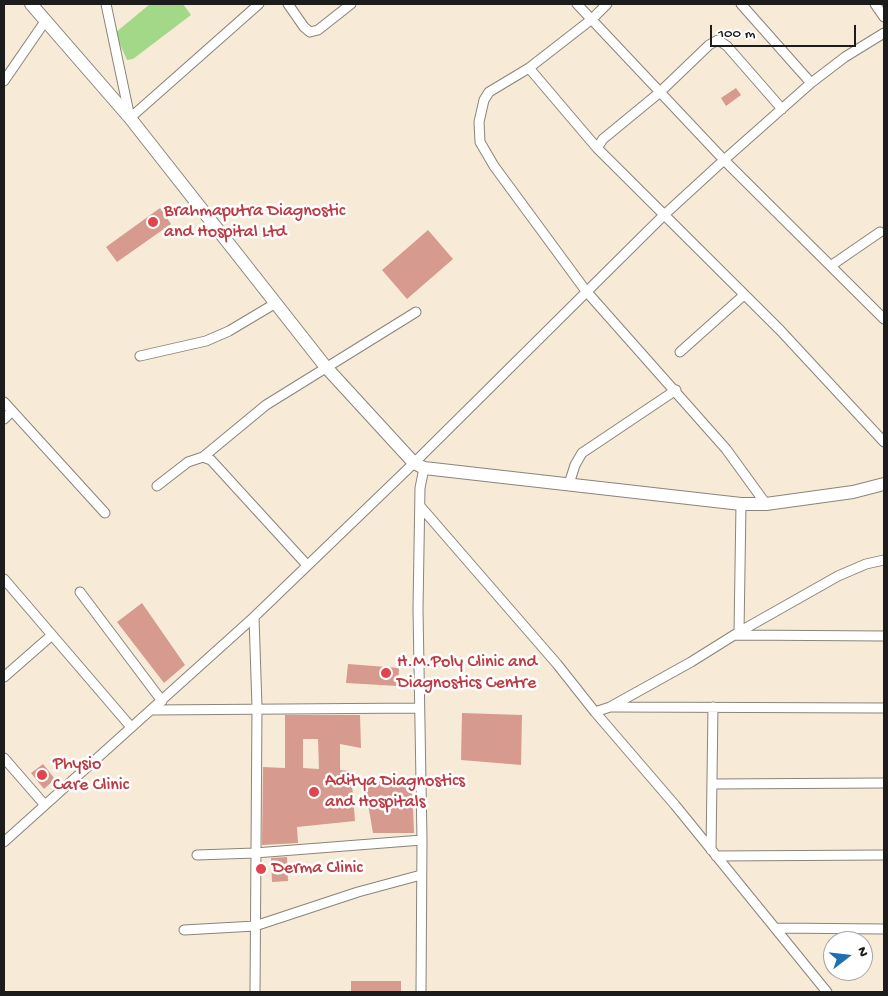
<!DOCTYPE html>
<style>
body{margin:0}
#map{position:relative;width:888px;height:996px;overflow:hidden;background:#f7ebd8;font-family:"Gochi Hand",sans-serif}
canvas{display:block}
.frame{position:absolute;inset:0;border:5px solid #1c1c1c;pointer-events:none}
.north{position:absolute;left:823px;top:931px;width:50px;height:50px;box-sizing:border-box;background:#fff;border:1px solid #a4a4a4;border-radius:50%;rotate:74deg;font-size:14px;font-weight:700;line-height:20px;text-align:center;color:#1c1c1c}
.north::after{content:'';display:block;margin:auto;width:18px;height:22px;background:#1f6fb2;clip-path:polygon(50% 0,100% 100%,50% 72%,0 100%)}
.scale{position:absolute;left:710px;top:25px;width:146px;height:22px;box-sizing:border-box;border:2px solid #1c1c1c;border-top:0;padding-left:6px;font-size:15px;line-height:18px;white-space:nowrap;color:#1c1c1c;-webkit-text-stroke:4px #fff;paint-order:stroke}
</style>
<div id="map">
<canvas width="888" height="996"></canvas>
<div class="frame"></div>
<div class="north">N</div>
<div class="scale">100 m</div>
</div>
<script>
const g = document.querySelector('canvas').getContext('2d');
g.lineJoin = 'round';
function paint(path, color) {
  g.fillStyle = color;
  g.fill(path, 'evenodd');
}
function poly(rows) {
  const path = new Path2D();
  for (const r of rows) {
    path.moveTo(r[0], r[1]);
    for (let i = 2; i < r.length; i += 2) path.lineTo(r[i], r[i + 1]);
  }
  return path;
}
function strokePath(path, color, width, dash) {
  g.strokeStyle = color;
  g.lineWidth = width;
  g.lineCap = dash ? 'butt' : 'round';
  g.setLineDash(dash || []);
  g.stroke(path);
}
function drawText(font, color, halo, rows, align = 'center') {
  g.font = font + ' "Gochi Hand",sans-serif';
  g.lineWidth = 5;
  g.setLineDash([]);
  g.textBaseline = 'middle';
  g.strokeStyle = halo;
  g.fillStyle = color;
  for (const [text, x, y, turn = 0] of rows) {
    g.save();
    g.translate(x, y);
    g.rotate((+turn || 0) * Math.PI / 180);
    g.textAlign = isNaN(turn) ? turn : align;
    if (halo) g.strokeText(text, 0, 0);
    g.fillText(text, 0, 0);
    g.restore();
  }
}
paint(poly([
 [150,4,183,4,191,15,133,59,127,60,115,33]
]), '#a3d888');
paint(poly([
 [736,88,741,95,726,106,721,98],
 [160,208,171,224,117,262,106,247],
 [428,230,453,259,407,299,382,270],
 [142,603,185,665,164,683,117,622],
 [348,664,399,668,398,686,346,683],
 [462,713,522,715,521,765,461,760],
 [285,715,360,715,361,748,340,744,340,770,351,771,355,821,297,827,298,843,262,845,263,767,285,768],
 [303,739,318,739,319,769,303,768],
 [43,764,55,779,44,789,31,773],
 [364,781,412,784,414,833,373,833],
 [287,857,288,881,272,882,271,858],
 [351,981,401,981,401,992,351,992]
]), '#d69a8e');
const minor = poly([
 [106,4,130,118,259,4],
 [288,4,304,27,310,32,318,30,351,4],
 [577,4,724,160,884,319],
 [607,4,592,19,529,68,489,92,484,100,479,122,480,142,494,166,586,291,726,449,766,504],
 [741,4,811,83],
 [875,4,884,17],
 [529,68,597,148,780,330,884,442],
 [4,81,46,20],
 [597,148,603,139,659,93,709,45,718,40,727,46,782,109],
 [832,265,880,232],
 [680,352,744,295],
 [140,356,206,341,229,331,276,303],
 [4,402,105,513],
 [4,419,12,411],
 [203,457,266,405,416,312],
 [569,484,575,465,582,453,676,390],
 [157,486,188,462,203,457,211,460,307,565],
 [420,506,557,664,595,712,675,805,827,992],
 [4,579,131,727],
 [80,592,162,701],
 [254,617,257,707,255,992],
 [739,632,741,504],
 [735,635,884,636],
 [4,677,52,635],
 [612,707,884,708],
 [151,710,418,708],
 [595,712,610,707,691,662,739,632,838,576,866,564,884,560],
 [4,758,44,804],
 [713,784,884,783],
 [4,842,254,617,414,463,664,215,724,160,811,83,845,57,884,33],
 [711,850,713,707],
 [197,855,255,853,422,840],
 [716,856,884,855],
 [775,928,884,929],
 [184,930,255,926,358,892,421,875],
 [421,992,422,840,418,609,420,488,424,468]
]);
const secondary = poly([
 [31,4,130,118,325,366,414,463,424,468,741,504,766,504,853,492,884,484]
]);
strokePath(minor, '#8a847a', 11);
strokePath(secondary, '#8a847a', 14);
strokePath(minor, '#fff', 9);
strokePath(secondary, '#fff', 12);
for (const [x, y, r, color] of [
 [153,222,6,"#e0444e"],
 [386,673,6,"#e0444e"],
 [42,775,6,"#e0444e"],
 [314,792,6,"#e0444e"],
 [261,869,6,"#e0444e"]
]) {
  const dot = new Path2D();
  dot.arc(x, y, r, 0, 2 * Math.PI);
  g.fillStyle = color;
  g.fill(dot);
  strokePath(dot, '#fff', 2);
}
drawText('18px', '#be3a42', '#fff', [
 ["Brahmaputra Diagnostic",164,212],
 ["and Hospital Ltd",164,233],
 ["H.M.Poly Clinic and",397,663],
 ["Diagnostics Centre",397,684],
 ["Physio",53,765],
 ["Care Clinic",53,786],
 ["Aditya Diagnostics",325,782],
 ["and Hospitals",325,803],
 ["Derma Clinic",272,869]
], 'left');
</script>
